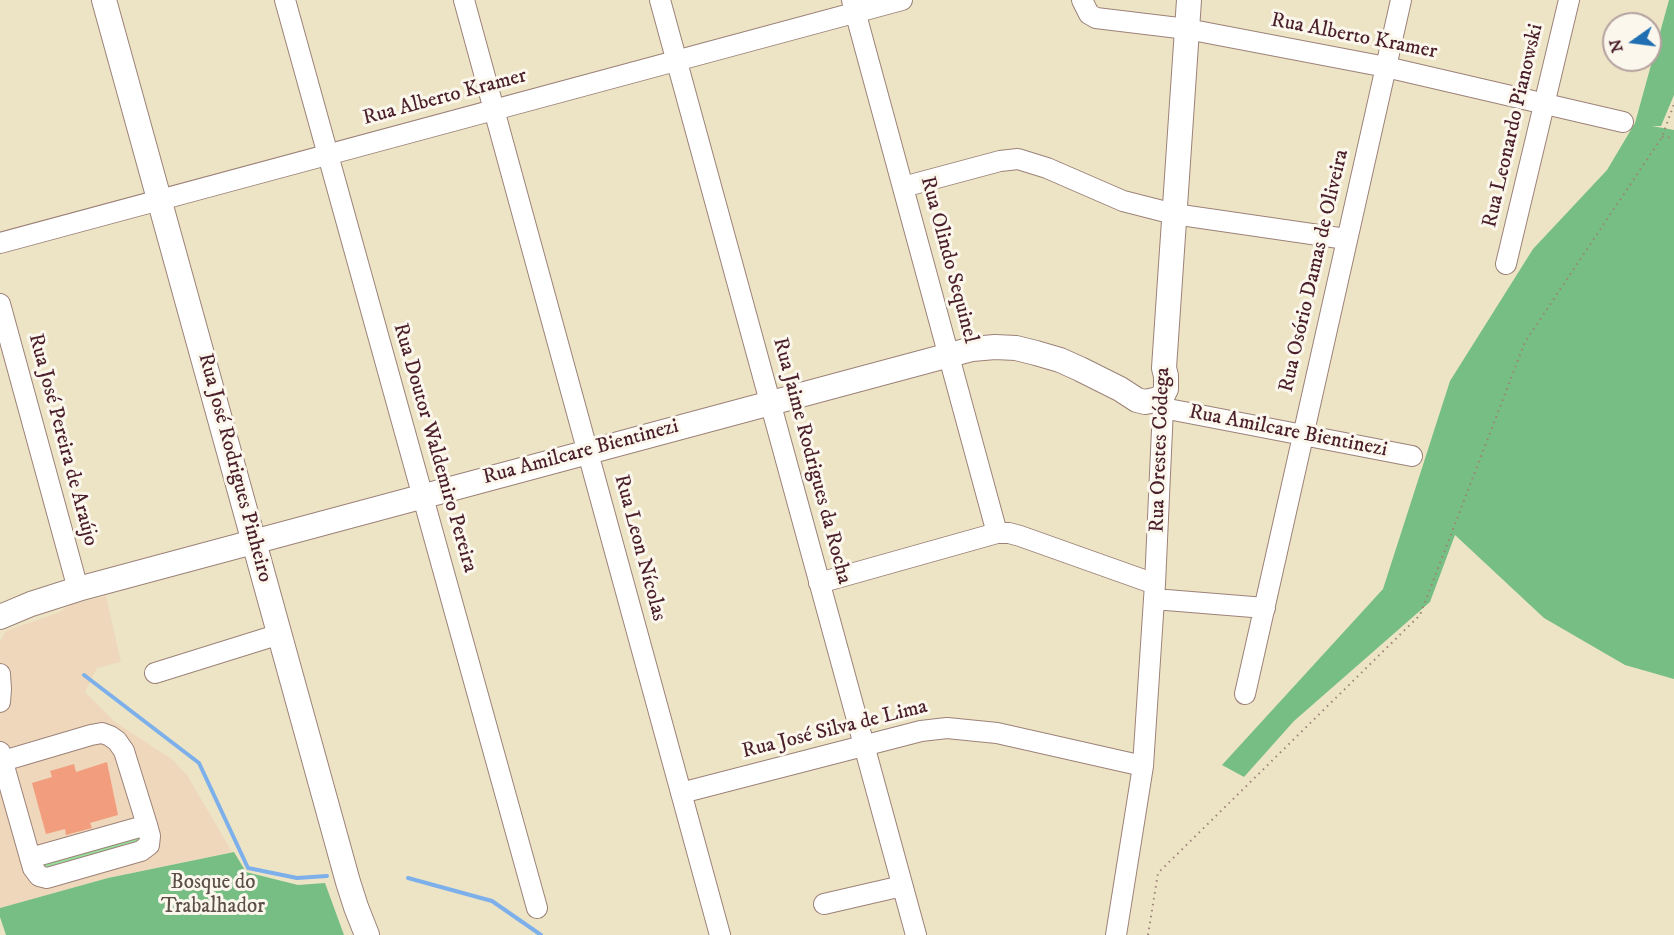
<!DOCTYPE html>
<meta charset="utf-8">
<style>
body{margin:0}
#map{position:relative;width:1674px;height:935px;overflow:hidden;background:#ede4c6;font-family:"IM FELL DW Pica",serif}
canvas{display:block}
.north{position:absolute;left:1602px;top:12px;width:60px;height:60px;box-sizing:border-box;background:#fbf7ec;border:2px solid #b4a19f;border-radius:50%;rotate:256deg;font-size:16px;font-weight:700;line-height:24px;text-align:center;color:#4a1f2b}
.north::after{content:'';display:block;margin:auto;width:21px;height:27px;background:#1f6fb2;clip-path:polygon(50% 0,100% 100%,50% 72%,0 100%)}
</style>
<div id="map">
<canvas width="1674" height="935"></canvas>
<div class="north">N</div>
</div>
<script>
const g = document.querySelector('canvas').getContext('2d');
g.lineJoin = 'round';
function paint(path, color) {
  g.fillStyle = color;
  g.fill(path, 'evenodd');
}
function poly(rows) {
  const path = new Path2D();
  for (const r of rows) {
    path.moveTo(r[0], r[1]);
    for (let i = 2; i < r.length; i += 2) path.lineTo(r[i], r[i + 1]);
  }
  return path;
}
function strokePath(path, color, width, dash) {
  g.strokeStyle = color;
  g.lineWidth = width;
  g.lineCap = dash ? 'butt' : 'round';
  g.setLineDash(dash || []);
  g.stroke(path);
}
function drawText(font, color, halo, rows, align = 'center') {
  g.font = font + ' "IM FELL DW Pica",serif';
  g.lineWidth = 6;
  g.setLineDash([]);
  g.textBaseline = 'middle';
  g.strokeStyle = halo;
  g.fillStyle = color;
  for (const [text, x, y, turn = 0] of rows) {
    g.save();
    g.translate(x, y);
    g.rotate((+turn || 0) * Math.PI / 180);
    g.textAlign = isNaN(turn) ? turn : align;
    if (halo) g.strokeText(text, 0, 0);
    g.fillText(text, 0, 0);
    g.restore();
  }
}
paint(poly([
 [106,596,121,662,97,668,85,692,115,722,173,760,187,775,232,852,108,878,0,908,0,641,6,631,60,612,71,604]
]), '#eed7bb');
paint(poly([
 [140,831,143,844,42,871,41,858]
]), '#94e09c');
paint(poly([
 [1669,0,1674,0,1674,95,1661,126,1652,126,1674,130,1674,679,1625,665,1544,618,1455,535,1430,602,1294,721,1244,777,1222,765,1383,589,1450,381,1533,249,1607,170,1635,123],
 [234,852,246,872,298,885,325,883,344,935,6,935,0,917,0,908,108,878]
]), '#77be84');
strokePath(poly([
 [84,675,199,763,248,868,297,878,327,876],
 [408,878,492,901,541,935]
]), '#7db0ea', 4);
paint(poly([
 [107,762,118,815,90,823,92,828,66,835,65,829,46,834,32,783,52,777,50,771,74,764,76,772]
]), '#f19d7e');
const minor = poly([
 [285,0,537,908],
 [464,0,720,935],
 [660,0,916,935],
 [852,0,997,533],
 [1082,0,1089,14,1096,18,1187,29,1386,67,1623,122],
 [903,187,1000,161,1018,159,1047,168,1123,201,1174,214,1346,239],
 [0,243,902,0],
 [1506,264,1569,0],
 [0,304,78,589],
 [1163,408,1412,456],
 [819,583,997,533,1009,533,1020,536,1155,584],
 [1154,599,1265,608],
 [155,673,280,634],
 [0,674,1,689,0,702],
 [1245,694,1401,0],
 [0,752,33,868,39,876,47,878,141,851,149,845,150,836,147,825,124,751,117,741,110,736,102,733,91,735,3,761],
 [681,793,921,731,947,728,997,733,1143,766],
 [30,858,147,825],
 [824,904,902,886],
 [1116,935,1143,766,1155,584,1163,408,1159,399]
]);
const major = poly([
 [104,0,348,882,356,907,367,935],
 [0,617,31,604,78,589,972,349,995,347,1016,348,1036,353,1060,360,1080,369,1120,389,1137,400,1145,402,1159,399,1162,397,1166,389,1166,376,1164,368,1189,0]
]);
strokePath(minor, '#9c8278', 22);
strokePath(major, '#9c8278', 26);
strokePath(poly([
 [1662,137,1674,138],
 [1148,935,1158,873,1420,615,1525,342,1662,137,1674,104]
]), '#9c8278', 2, [1.5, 4.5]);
strokePath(minor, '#fff', 20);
strokePath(major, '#fff', 24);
drawText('21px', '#4a1f2b', '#fbf7ec', [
 ["Rua Alberto Kramer",1354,37,11],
 ["Rua Alberto Kramer",445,98,-15],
 ["Rua Leonardo Pianowski",1514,126,-77],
 ["Rua Olindo Sequinel",948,260,75],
 ["Rua Osório Damas de Oliveira",1315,271,-77],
 ["Rua Amilcare Bientinezi",1288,432,11],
 ["Rua José Pereira de Araújo",62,440,75],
 ["Rua Doutor Waldemiro Pereira",434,448,74],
 ["Rua Orestes Códega",1161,450,-88],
 ["Rua Amilcare Bientinezi",581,453,-15],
 ["Rua Jaime Rodrigues da Rocha",811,461,75],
 ["Rua José Rodrigues Pinheiro",234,468,75],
 ["Rua Leon Nícolas",639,548,75],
 ["Rua José Silva de Lima",835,730,-14]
]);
drawText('21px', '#5c4f47', '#fbf7ec', [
 ["Bosque do",213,884],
 ["Trabalhador",213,908]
]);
</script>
